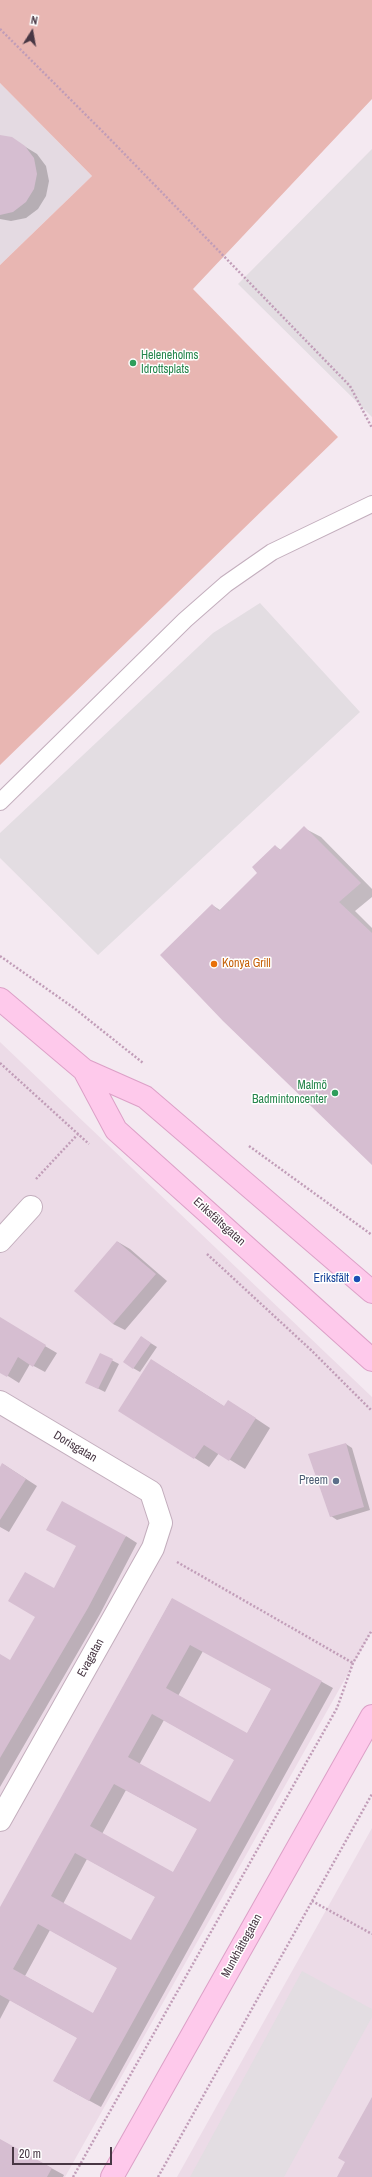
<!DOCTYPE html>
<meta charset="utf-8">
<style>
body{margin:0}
#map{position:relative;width:372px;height:2177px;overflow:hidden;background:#f4e9f1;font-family:"Archivo Narrow",sans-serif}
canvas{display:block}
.north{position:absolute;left:12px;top:12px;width:40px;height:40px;-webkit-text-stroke:3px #fff;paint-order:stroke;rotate:11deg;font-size:11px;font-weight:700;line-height:16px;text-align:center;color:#483744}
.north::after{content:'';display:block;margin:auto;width:14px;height:18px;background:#483744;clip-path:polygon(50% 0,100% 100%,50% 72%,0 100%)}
.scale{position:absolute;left:12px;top:2147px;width:100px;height:18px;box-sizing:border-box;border:2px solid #483744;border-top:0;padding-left:5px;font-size:12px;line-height:14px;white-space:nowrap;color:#483744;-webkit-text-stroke:3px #fff;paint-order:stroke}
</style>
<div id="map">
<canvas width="372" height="2177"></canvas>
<div class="north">N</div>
<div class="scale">20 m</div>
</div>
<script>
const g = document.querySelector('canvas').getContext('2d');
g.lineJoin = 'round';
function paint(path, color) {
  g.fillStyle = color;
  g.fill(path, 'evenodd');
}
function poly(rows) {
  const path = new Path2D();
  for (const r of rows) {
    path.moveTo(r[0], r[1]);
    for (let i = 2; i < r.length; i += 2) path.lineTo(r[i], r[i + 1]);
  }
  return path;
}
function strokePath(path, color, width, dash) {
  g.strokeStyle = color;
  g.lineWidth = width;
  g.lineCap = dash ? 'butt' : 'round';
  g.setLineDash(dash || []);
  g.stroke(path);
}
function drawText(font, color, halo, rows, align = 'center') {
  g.font = font + ' "Archivo Narrow",sans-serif';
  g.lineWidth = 3;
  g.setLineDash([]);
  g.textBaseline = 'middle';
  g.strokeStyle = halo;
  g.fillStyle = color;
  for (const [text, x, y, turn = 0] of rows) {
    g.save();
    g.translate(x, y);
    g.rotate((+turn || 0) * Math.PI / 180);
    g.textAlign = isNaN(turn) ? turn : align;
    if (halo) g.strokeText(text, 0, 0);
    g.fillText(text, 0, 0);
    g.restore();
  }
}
paint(poly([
 [0,1042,372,1397,372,1631,65,2177,0,2177],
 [372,1828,372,2177,177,2177]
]), '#ecdbe7');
paint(poly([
 [0,83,92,176,0,265]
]), '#e4dae2');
paint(poly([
 [0,0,372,0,372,99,193,289,338,437,0,765,0,265,92,176,0,83]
]), '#e8b6b2');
paint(poly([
 [372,149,372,417,238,284],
 [260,603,360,712,98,955,0,858,0,833,213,633],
 [302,1971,372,2009,372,2017,284,2177,190,2177]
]), '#e3dde2');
paint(poly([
 [0,136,24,146,37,154,46,166,49,181,46,196,38,209,26,218,11,221,0,219],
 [304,828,321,837,372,889,372,897,355,911,372,928,372,1164,212,905,220,910,258,873,275,846,281,850],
 [118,1242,130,1249,167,1281,125,1330,113,1324],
 [0,1320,57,1353,45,1372,30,1364,19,1383,0,1371],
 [141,1337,157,1347,140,1372,133,1368],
 [100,1354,119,1364,105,1392,93,1386],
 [166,1369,225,1407,243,1410,270,1428,245,1469,219,1453,209,1467,120,1411],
 [346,1444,352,1448,370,1510,337,1520,331,1516],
 [3,1464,37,1486,9,1532,0,1527,0,1469],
 [126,1536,137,1543,100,1614,0,1787,0,1655,10,1661],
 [172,1599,333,1688,101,2107,66,2088,78,2038,10,2000,0,2019,0,1910],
 [203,1651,272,1689,247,1734,178,1696],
 [164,1720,235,1760,210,1804,139,1765],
 [126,1790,198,1829,173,1873,102,1834],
 [87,1859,156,1897,131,1942,63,1904],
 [50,1930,118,1968,93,2014,25,1976],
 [0,2140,64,2175,63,2177,1,2177]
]), '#0003');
paint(poly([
 [0,135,12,137,25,146,34,158,37,174,34,189,26,202,13,212,0,215],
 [304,826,361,883,339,902,372,933,372,1165,223,1021,160,955,212,904,219,911,257,873,252,867,275,845,280,850],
 [117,1241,156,1274,113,1324,74,1291],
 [0,1317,46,1345,33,1367,18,1357,7,1377,0,1373],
 [141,1336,151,1343,133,1369,123,1362],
 [100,1353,113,1359,98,1389,85,1383],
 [151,1359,224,1406,228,1400,256,1418,229,1461,204,1445,194,1459,118,1411],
 [346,1443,364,1507,330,1517,308,1454],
 [2,1463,26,1479,0,1520,0,1467],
 [62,1501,126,1536,88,1608,0,1758,0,1654,10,1660,35,1617,8,1601,25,1572,54,1588,76,1546,46,1530],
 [172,1598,322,1681,89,2101,53,2081,77,2038,0,1995,0,1907],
 [190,1645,271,1689,247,1733,166,1688],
 [152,1714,234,1760,210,1802,128,1757],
 [114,1784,197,1829,173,1872,90,1826],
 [75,1853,155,1897,131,1940,51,1896],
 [38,1924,117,1968,93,2013,13,1969],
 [372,2097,372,2177,337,2177,345,2162,338,2158],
 [0,2139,52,2168,47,2177,0,2177]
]), '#d6bed1');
const lane = poly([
 [0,802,185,620,226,584,272,552,372,504]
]);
const street = poly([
 [0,1241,31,1207],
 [0,1402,151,1492,161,1523,153,1548,0,1820]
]);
const secondary = poly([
 [0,999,84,1070,145,1097,372,1292],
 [84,1070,116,1130,372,1360],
 [112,2177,372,1716]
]);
strokePath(lane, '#c3aebd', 18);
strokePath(street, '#c3aebd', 24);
strokePath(secondary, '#dca0c7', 24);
strokePath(poly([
 [0,29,108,137,350,386,372,428],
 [0,956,74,1008,143,1063],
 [0,1063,89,1144],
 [249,1146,372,1235],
 [36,1179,78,1134],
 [207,1254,311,1350,372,1411],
 [177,1562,353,1663],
 [312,1901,372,1934],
 [73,2177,337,1708,353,1663,372,1630],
 [158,2177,372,1794]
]), '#c19db8', 2.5, [2, 2]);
strokePath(lane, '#fff', 16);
strokePath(street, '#fff', 22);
strokePath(secondary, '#fec9eb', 22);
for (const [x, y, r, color] of [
 [133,363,4,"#2e9e5b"],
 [214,964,4,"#e8710a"],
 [335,1093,4,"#2e9e5b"],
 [357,1279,4,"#1a4fb4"],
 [336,1481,4,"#5c6f8a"]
]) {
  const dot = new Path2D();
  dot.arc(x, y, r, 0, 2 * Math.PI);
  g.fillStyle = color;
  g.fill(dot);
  strokePath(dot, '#fff', 1.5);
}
drawText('12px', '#27864d', '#fff', [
 ["Heleneholms",141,356],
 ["Idrottsplats",141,370],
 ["Malmö",327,1086,"right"],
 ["Badmintoncenter",327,1100,"right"]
], 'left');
drawText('12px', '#c56008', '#fff', [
 ["Konya Grill",222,964]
], 'left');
drawText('12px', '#483744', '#fff', [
 ["Eriksfältsgatan",219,1222,42],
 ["Dorisgatan",75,1447,31],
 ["Evagatan",91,1658,-61],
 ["Munkhättegatan",242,1946,-61]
]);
drawText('12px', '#164399', '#fff', [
 ["Eriksfält",349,1279]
], 'right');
drawText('12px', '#4e5e75', '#fff', [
 ["Preem",328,1481]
], 'right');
</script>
